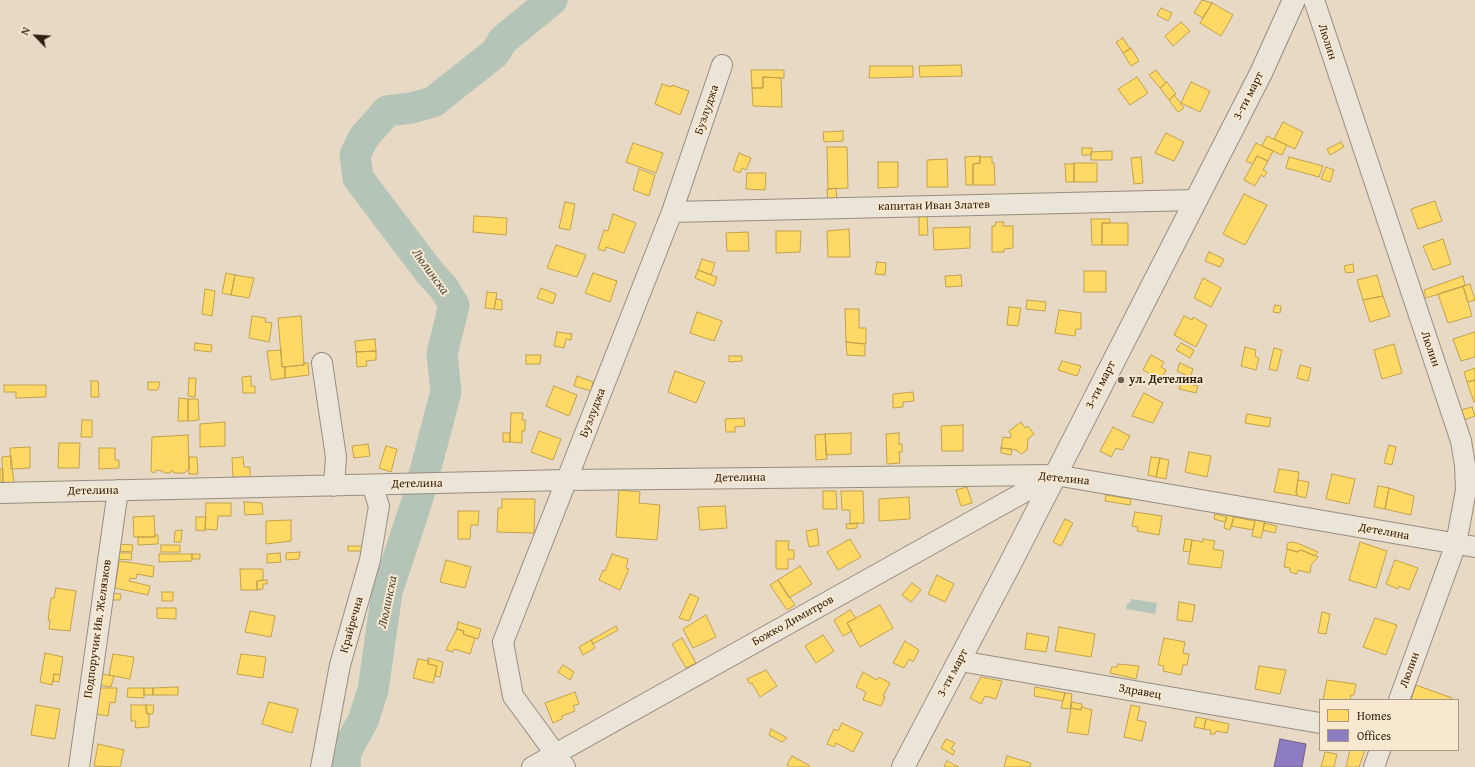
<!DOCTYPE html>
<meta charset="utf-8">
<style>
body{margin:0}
#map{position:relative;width:1475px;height:767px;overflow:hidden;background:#e8d9c5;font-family:"Gentium Book Plus",serif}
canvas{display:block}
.legend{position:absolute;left:1319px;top:699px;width:140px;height:52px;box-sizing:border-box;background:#f9e8d0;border:1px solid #a89883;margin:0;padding:5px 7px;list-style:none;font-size:12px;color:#2f1f0f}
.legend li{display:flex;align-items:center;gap:8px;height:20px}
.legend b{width:20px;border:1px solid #a89883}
.north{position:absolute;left:16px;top:16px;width:40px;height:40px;-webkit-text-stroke:3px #f9e8d0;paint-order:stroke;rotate:295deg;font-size:11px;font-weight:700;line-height:16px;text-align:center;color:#2f1f0f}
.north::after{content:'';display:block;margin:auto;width:14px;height:18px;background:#2f1f0f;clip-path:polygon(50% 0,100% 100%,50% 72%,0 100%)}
</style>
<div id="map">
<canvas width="1475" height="767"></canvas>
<ul class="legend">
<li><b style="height:11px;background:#ffd966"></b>Homes</li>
<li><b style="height:11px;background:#8e7cc3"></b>Offices</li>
</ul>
<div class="north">N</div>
</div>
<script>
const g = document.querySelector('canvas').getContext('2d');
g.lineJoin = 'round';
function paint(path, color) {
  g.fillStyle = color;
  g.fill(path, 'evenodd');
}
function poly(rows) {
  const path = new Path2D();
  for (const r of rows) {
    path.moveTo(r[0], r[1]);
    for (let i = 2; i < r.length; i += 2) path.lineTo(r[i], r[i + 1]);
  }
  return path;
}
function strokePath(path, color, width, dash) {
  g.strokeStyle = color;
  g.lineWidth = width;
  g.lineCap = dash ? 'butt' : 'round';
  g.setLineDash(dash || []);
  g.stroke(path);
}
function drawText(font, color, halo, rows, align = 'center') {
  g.font = font + ' "Gentium Book Plus",serif';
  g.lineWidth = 4;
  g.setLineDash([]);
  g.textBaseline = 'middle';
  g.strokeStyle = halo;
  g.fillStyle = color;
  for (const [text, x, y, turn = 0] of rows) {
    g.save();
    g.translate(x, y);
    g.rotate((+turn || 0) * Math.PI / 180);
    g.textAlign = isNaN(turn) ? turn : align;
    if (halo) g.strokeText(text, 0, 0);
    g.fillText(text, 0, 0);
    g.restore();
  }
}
paint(poly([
 [1131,599,1157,603,1155,614,1126,609,1127,604,1130,603]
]), '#b4c4b6');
const homes = poly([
 [1202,0,1212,3,1203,18,1194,13,1202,0],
 [1212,3,1233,15,1221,36,1200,23,1212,3],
 [1161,8,1172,13,1168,21,1157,15,1161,8],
 [1181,22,1190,31,1173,46,1165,36,1181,22],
 [1123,38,1130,49,1123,53,1116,42,1123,38],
 [1131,48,1139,61,1131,66,1123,53,1131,48],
 [961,65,962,76,920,77,919,66,961,65],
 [870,66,913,66,913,77,869,78,870,66],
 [751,70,784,70,784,78,763,77,763,88,752,88,751,70],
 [1156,70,1166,83,1160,88,1149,75,1156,70],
 [763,77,781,78,782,107,753,106,752,88,763,88,763,77],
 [1137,77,1148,93,1130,105,1118,89,1137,77],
 [1167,82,1176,94,1169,100,1160,88,1167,82],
 [1191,82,1210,91,1200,112,1181,103,1191,82],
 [662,84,671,87,672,85,689,91,680,115,655,104,662,84],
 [1174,95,1184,108,1178,112,1169,100,1174,95],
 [1283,122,1303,132,1295,149,1274,139,1283,122],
 [843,131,843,141,824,142,823,132,843,131],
 [1166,133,1184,142,1174,161,1155,153,1166,133],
 [1267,136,1287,145,1282,155,1262,146,1267,136],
 [1341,142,1344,147,1330,155,1327,149,1341,142],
 [633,143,663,153,656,173,626,162,633,143],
 [1256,143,1273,151,1268,161,1257,156,1253,164,1246,161,1256,143],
 [827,147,847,147,848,188,828,189,827,147],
 [1082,148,1092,148,1091,155,1082,155,1082,148],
 [1112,151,1112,160,1091,160,1091,152,1112,151],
 [739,153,751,158,746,170,742,168,740,173,733,170,739,153],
 [980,156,980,163,973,164,973,185,966,185,965,157,980,156],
 [1257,156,1268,161,1263,170,1267,172,1264,177,1261,175,1255,186,1244,180,1257,156],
 [980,157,992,157,992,163,994,163,995,185,973,185,973,164,980,163,980,157],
 [1141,157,1143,183,1134,184,1131,158,1141,157],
 [1289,157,1323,166,1319,177,1286,168,1289,157],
 [947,159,948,187,927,187,927,160,947,159],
 [878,162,898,162,898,187,878,188,878,162],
 [1074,163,1097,163,1097,182,1074,182,1074,163],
 [1065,164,1074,164,1074,182,1066,182,1065,164],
 [1326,167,1334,170,1330,182,1321,179,1326,167],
 [639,169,655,175,649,196,633,190,639,169],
 [747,173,766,173,765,190,746,189,747,173],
 [836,188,837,201,828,201,827,189,836,188],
 [1244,194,1267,205,1245,245,1223,234,1244,194],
 [1435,201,1442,221,1418,229,1411,209,1435,201],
 [565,202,575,204,570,230,559,228,565,202],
 [613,214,636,223,624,253,606,247,605,251,598,249,604,230,608,231,613,214],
 [919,215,927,215,928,235,919,235,919,215],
 [474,216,507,218,506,235,473,232,474,216],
 [1091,219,1110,219,1110,223,1102,223,1102,245,1092,245,1091,219],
 [996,222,1004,222,1003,226,1013,226,1013,248,1004,249,1004,252,992,252,992,226,995,226,996,222],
 [1102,223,1128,223,1128,245,1102,245,1102,223],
 [970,227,970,248,934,250,933,228,970,227],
 [849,229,850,257,828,257,827,231,849,229],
 [776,231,801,231,800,252,776,253,776,231],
 [748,232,749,251,727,251,726,233,748,232],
 [1443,239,1451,264,1433,270,1423,246,1443,239],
 [556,245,586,255,577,277,547,268,556,245],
 [1209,252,1224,259,1220,267,1205,261,1209,252],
 [702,259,715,263,711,275,698,270,702,259],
 [877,262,886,263,885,275,875,274,877,262],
 [1353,264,1354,272,1346,273,1344,266,1353,264],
 [698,270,717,277,714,286,695,278,698,270],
 [1084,271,1106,271,1106,292,1084,292,1084,271],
 [226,273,235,275,231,295,222,293,226,273],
 [593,273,617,281,610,302,585,293,593,273],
 [235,275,254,278,249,298,231,295,235,275],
 [961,275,962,286,946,287,945,276,961,275],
 [1377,275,1383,296,1363,300,1357,280,1377,275],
 [1463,276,1465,286,1426,298,1424,290,1463,276],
 [1203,278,1221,288,1211,307,1194,298,1203,278],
 [1470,284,1475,300,1468,302,1463,286,1470,284],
 [1463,286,1472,316,1448,323,1438,294,1463,286],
 [541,288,556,294,553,304,537,298,541,288],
 [205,289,215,291,212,316,202,314,205,289],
 [487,292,497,293,494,309,485,308,487,292],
 [1383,296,1390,316,1370,322,1363,300,1383,296],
 [496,299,502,300,502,310,494,309,496,299],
 [1027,300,1046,302,1045,311,1026,309,1027,300],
 [1275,305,1281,306,1280,313,1273,312,1275,305],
 [1009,307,1021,308,1018,326,1007,325,1009,307],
 [845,309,859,309,859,328,866,328,866,344,846,342,845,309],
 [1059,310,1081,313,1081,329,1076,329,1075,336,1055,333,1059,310],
 [697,312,722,321,714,341,690,333,697,312],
 [252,316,266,318,265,322,272,323,269,342,249,338,252,316],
 [301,316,304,365,282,367,278,318,301,316],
 [1184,316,1192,320,1193,317,1207,325,1196,347,1174,335,1184,316],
 [557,332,572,334,571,340,566,339,564,348,554,346,557,332],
 [1475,332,1475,357,1461,361,1453,339,1475,332],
 [375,339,376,351,356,352,355,341,375,339],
 [846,342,865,344,865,356,847,355,846,342],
 [195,343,212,345,211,352,194,350,195,343],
 [1181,343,1194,350,1190,358,1176,350,1181,343],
 [1394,344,1402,373,1382,379,1374,350,1394,344],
 [1245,347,1256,350,1255,356,1259,358,1256,370,1241,366,1245,347],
 [1274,348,1282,350,1277,371,1269,369,1274,348],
 [281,350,282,367,285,367,285,378,271,380,267,351,281,350],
 [376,351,376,360,366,361,367,366,357,367,356,352,376,351],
 [526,355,541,355,540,364,526,364,526,355],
 [1151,355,1164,362,1161,367,1166,370,1161,380,1143,370,1151,355],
 [729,356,742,356,742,361,729,362,729,356],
 [1062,361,1081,366,1077,376,1058,370,1062,361],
 [304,363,308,363,309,375,285,378,285,367,304,365,304,363],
 [1180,363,1193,369,1190,377,1177,371,1180,363],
 [1300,365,1311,368,1308,381,1297,378,1300,365],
 [1475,368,1475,380,1467,382,1464,372,1475,368],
 [675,371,705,382,696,403,668,392,675,371],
 [251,376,251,386,255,386,255,393,243,393,242,377,251,376],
 [577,376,593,382,591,391,574,386,577,376],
 [189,378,196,378,195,397,188,396,189,378],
 [1186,380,1194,381,1193,385,1198,386,1196,393,1179,389,1181,382,1186,383,1186,380],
 [1475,380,1475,402,1474,402,1467,382,1475,380],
 [91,381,98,381,99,397,91,397,91,381],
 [148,382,160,382,158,390,148,390,148,382],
 [4,385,46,385,46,397,16,398,16,392,4,392,4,385],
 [554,386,577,395,569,416,546,406,554,386],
 [913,392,914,401,903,402,903,407,893,408,893,394,913,392],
 [1144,393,1163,403,1153,423,1132,416,1144,393],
 [179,398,188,399,188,421,178,421,179,398],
 [188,399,198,399,199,420,188,421,188,399],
 [1472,407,1475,416,1464,420,1461,410,1472,407],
 [511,413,523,413,522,420,525,420,525,431,522,431,522,443,510,442,511,413],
 [1247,414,1271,418,1269,427,1245,423,1247,414],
 [744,418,745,426,735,427,735,432,726,432,725,419,744,418],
 [82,420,92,420,92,437,81,437,82,420],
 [225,422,225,446,200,447,200,424,225,422],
 [1021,422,1025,428,1028,426,1034,434,1028,439,1027,450,1022,454,1016,450,1001,448,1003,437,1011,438,1011,435,1009,431,1021,422],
 [963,425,963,451,942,451,941,426,963,425],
 [1113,427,1130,436,1122,450,1116,448,1111,457,1100,451,1113,427],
 [539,431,561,439,553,460,531,452,539,431],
 [503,433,510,433,510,442,503,442,503,433],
 [851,433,851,454,826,455,825,434,851,433],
 [899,433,899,444,902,444,902,452,899,452,900,463,887,464,886,434,899,433],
 [825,434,827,459,816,460,815,435,825,434],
 [188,435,189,469,184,473,174,473,172,470,170,473,165,473,162,471,156,470,154,473,151,471,152,437,188,435],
 [59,443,80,443,79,468,58,468,59,443],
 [368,444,370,456,354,458,352,446,368,444],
 [1389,445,1396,447,1392,465,1384,463,1389,445],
 [386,446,397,449,391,472,379,468,386,446],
 [30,447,30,468,11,469,10,448,30,447],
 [99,448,115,448,115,460,119,460,119,468,99,469,99,448],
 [1001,448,1012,449,1011,455,1001,453,1001,448],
 [1189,452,1211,456,1207,477,1185,472,1189,452],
 [11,456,14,484,3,484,2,457,11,456],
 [189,457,197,457,198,474,189,474,189,457],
 [243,457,244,467,250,467,250,477,233,477,232,458,243,457],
 [1151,457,1160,458,1156,477,1148,475,1151,457],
 [1160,458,1169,460,1166,479,1156,477,1160,458],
 [0,469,3,469,3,484,0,484,0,469],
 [1279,469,1299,472,1296,493,1298,496,1274,492,1279,469],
 [1332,474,1355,479,1349,504,1326,499,1332,474],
 [1298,480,1309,482,1306,498,1298,496,1296,493,1298,480],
 [1378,486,1389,488,1385,509,1374,507,1378,486],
 [967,487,972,503,961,506,956,490,967,487],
 [1389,488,1414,496,1411,515,1385,509,1389,488],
 [619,490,640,492,639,503,660,505,657,540,616,537,619,490],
 [823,491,836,491,837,509,823,509,823,491],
 [841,491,863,491,864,523,850,524,850,510,842,510,841,491],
 [1106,495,1131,499,1130,505,1105,501,1106,495],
 [909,497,910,519,879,521,879,499,909,497],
 [502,499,535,499,534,533,497,532,498,508,502,508,502,499],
 [244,502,262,503,263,514,245,515,244,502],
 [206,503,231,503,231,516,218,516,217,530,205,529,206,503],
 [725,506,727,528,700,530,698,507,725,506],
 [458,511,479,511,478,525,471,525,470,539,458,539,458,511],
 [1135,512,1162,516,1159,535,1137,531,1138,527,1132,526,1135,512],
 [1215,514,1227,517,1225,522,1214,519,1215,514],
 [1227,515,1234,517,1230,530,1224,528,1227,515],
 [154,516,155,537,134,537,133,517,154,516],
 [196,517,206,517,205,531,196,530,196,517],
 [1234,517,1255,521,1253,530,1231,526,1234,517],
 [1065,519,1073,523,1061,546,1053,542,1065,519],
 [291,520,291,541,266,544,266,521,291,520],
 [1255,520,1265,522,1261,538,1252,536,1255,520],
 [857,523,857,528,847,529,846,524,857,523],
 [1264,523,1277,526,1275,533,1263,530,1264,523],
 [817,529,819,545,809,547,806,531,817,529],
 [182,530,181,542,174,542,175,531,182,530],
 [155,535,158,535,158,544,138,545,138,537,155,537,155,535],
 [850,539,861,557,838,570,827,552,850,539],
 [1185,539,1192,540,1190,552,1183,551,1185,539],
 [1203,539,1215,541,1213,549,1224,551,1221,568,1188,564,1192,540,1203,542,1203,539],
 [776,541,789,541,788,550,794,550,794,559,788,559,788,569,776,569,776,541],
 [1291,542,1297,543,1318,552,1315,556,1301,550,1297,552,1287,549,1287,544,1291,542],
 [1360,542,1387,551,1376,588,1349,580,1360,542],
 [118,544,133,545,132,552,117,551,118,544],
 [161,545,180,545,180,552,161,552,161,545],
 [348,546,363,546,363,551,348,551,348,546],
 [1287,549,1297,552,1301,550,1318,557,1311,565,1310,573,1298,570,1297,574,1290,572,1290,568,1284,567,1287,549],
 [300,552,299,559,286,560,286,553,300,552],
 [115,553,132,553,131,560,115,559,115,553],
 [280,553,281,562,267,563,267,554,280,553],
 [159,554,192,554,192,561,159,562,159,554],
 [192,554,200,554,200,559,192,559,192,554],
 [612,554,628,559,626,568,629,569,620,590,599,580,603,570,605,571,612,554],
 [446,560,471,567,465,588,440,582,446,560],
 [1395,560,1418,568,1409,590,1399,586,1398,589,1386,584,1395,560],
 [119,561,154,566,153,577,137,574,136,579,130,578,129,581,150,586,148,595,115,588,119,561],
 [800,566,812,584,789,598,778,580,800,566],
 [240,569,263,569,263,580,257,581,257,590,241,590,240,569],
 [937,575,954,584,945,602,928,594,937,575],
 [267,580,267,584,263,584,263,589,257,590,257,581,267,580],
 [778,580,795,605,787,610,770,585,778,580],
 [912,583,921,590,911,602,902,595,912,583],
 [56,588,76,591,70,631,49,629,50,620,48,620,51,598,54,598,56,588],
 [162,592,173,592,173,601,162,601,162,592],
 [109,593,121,594,120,600,108,600,109,593],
 [690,594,699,598,689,621,679,618,690,594],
 [1179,602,1195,605,1192,622,1177,620,1179,602],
 [880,605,893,628,860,647,847,623,880,605],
 [157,608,176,608,176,619,157,618,157,608],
 [850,610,856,618,847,623,852,631,843,636,834,620,850,610],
 [250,611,275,616,271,637,245,632,250,611],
 [1322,612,1330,614,1326,634,1318,633,1322,612],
 [706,615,716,637,693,648,683,629,706,615],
 [1375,618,1397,625,1386,655,1363,647,1375,618],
 [458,622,481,629,478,639,463,634,464,631,457,629,458,622],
 [616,626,618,630,593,644,591,640,616,626],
 [1059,627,1095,634,1091,657,1055,651,1059,627],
 [457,629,464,631,463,634,475,638,470,654,454,649,453,652,446,650,457,629],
 [1027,633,1049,637,1046,652,1025,649,1027,633],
 [823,635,834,651,816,663,805,646,823,635],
 [682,638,696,663,686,668,672,644,682,638],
 [1164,638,1185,642,1183,653,1189,654,1187,665,1183,665,1181,675,1163,671,1164,666,1158,665,1164,638],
 [591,640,595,648,583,655,579,647,591,640],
 [905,641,919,650,913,662,909,659,904,668,893,663,905,641],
 [45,653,63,657,60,675,54,674,52,685,40,682,45,653],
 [113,654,134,657,130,679,109,675,113,654],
 [241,654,266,657,263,678,237,674,241,654],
 [428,658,443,662,440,677,435,676,437,666,428,664,428,658],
 [418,659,429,661,428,664,437,666,433,683,413,678,418,659],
 [1118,664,1139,666,1136,679,1110,673,1112,667,1117,667,1118,664],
 [563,665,574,672,570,680,558,672,563,665],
 [1259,666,1286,670,1280,694,1255,689,1259,666],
 [766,670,777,686,760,697,752,683,750,684,747,679,766,670],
 [863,672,877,680,879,677,890,683,883,696,885,697,881,706,863,700,866,692,856,687,863,672],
 [54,674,60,675,59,682,53,681,54,674],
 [101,674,114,676,111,687,99,685,101,674],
 [981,677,1002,681,996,699,985,696,981,704,970,698,981,677],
 [1327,680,1356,684,1354,695,1351,695,1350,700,1323,700,1327,680],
 [1416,685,1452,698,1451,700,1411,700,1416,685],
 [178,687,178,695,153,695,153,688,178,687],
 [1035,687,1065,693,1063,701,1034,696,1035,687],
 [100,688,117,688,115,703,110,702,108,716,95,714,100,688],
 [128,688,144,688,144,698,127,697,128,688],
 [144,688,153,688,153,695,144,695,144,688],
 [575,692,579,704,573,706,575,711,562,716,562,719,553,723,545,703,575,692],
 [1065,693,1072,694,1070,709,1061,708,1065,693],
 [269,702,298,709,292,733,262,724,269,702],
 [1072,702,1082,704,1081,710,1071,708,1072,702],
 [36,705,60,709,55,739,31,735,36,705],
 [131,705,146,705,146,712,149,714,149,727,135,728,136,721,131,721,131,705],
 [146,705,154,705,153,714,147,714,146,705],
 [1131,705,1140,707,1137,720,1146,722,1142,741,1124,737,1131,705],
 [1082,707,1092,710,1088,735,1067,732,1071,708,1081,710,1082,707],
 [1196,717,1206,719,1204,729,1194,727,1196,717],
 [1206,719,1229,724,1227,733,1216,731,1215,734,1210,734,1211,730,1204,729,1206,719],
 [842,723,863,733,853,752,836,743,834,747,827,744,834,729,838,731,842,723],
 [771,729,787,738,782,742,769,735,771,729],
 [946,739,955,743,951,749,955,751,953,755,941,748,946,739],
 [98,744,124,750,120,767,94,766,98,744],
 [1350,750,1365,750,1359,767,1346,767,1350,750],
 [1325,752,1337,754,1334,767,1321,767,1325,752],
 [792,756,810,766,809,767,790,767,787,765,792,756],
 [1007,756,1031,763,1030,767,1004,767,1007,756],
 [947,761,959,767,944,767,947,761]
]);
paint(homes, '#ffd966');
strokePath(homes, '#c1a14c', 1);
const offices = poly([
 [1280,739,1306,744,1302,767,1274,767,1280,739]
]);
paint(offices, '#8e7cc3');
strokePath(offices, '#72608d', 1);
strokePath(poly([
 [345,767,346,751,363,721,373,690,387,592,417,501,446,392,442,354,454,305,443,287,430,273,358,178,355,155,364,137,387,111,411,108,433,102,495,53,503,40,552,0]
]), '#b4c4b6', 31);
const minor = poly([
 [1314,0,1461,441,1465,465,1466,490,1456,544,1399,700],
 [672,212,1196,200],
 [322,363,336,457,334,486],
 [0,493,567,480,1055,475,1475,547],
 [960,661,1320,723],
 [79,767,118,490],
 [321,767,340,665,370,560,379,506,372,485],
 [532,767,1053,476],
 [565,767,513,696,503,642,672,212,722,65],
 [1374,767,1380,750]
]);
const tertiary = poly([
 [903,767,1009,566,1261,73,1294,0]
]);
strokePath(minor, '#978c7f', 22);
strokePath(tertiary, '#978c7f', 24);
strokePath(minor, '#ebe4d9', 20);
strokePath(tertiary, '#ebe4d9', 22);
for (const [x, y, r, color] of [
 [1121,380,4,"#70604f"]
]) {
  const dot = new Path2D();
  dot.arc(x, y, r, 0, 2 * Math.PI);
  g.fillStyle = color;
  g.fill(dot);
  strokePath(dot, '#f9e8d0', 1.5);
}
drawText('12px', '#2f1f0f', '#f9e8d0', [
 ["Люлин",1327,42,72],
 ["3-ти март",1249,96,-63],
 ["Бузлуджа",707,110,-71],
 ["капитан Иван Златев",934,206,-1],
 ["Люлин",1430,349,71],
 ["3-ти март",1101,385,-63],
 ["Бузлуджа",593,413,-69],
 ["Детелина",740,478,-1],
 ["Детелина",1064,479,6],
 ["Детелина",417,484,-1],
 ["Детелина",93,491,-1],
 ["Детелина",1384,532,10],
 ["Божко Димитров",793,621,-29],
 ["Крайречна",352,625,-74],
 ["Подпоручик Ив. Желязков",98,629,-82],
 ["Люлин",1410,670,-70],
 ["3-ти март",953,673,-62],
 ["Здравец",1140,692,10]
]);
drawText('bold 12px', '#2f1f0f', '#f9e8d0', [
 ["ул. Детелина",1129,380]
], 'left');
drawText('italic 13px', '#504e3f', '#f9e8d0', [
 ["Люлинска",430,272,54],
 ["Люлинска",388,602,-78]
]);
</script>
